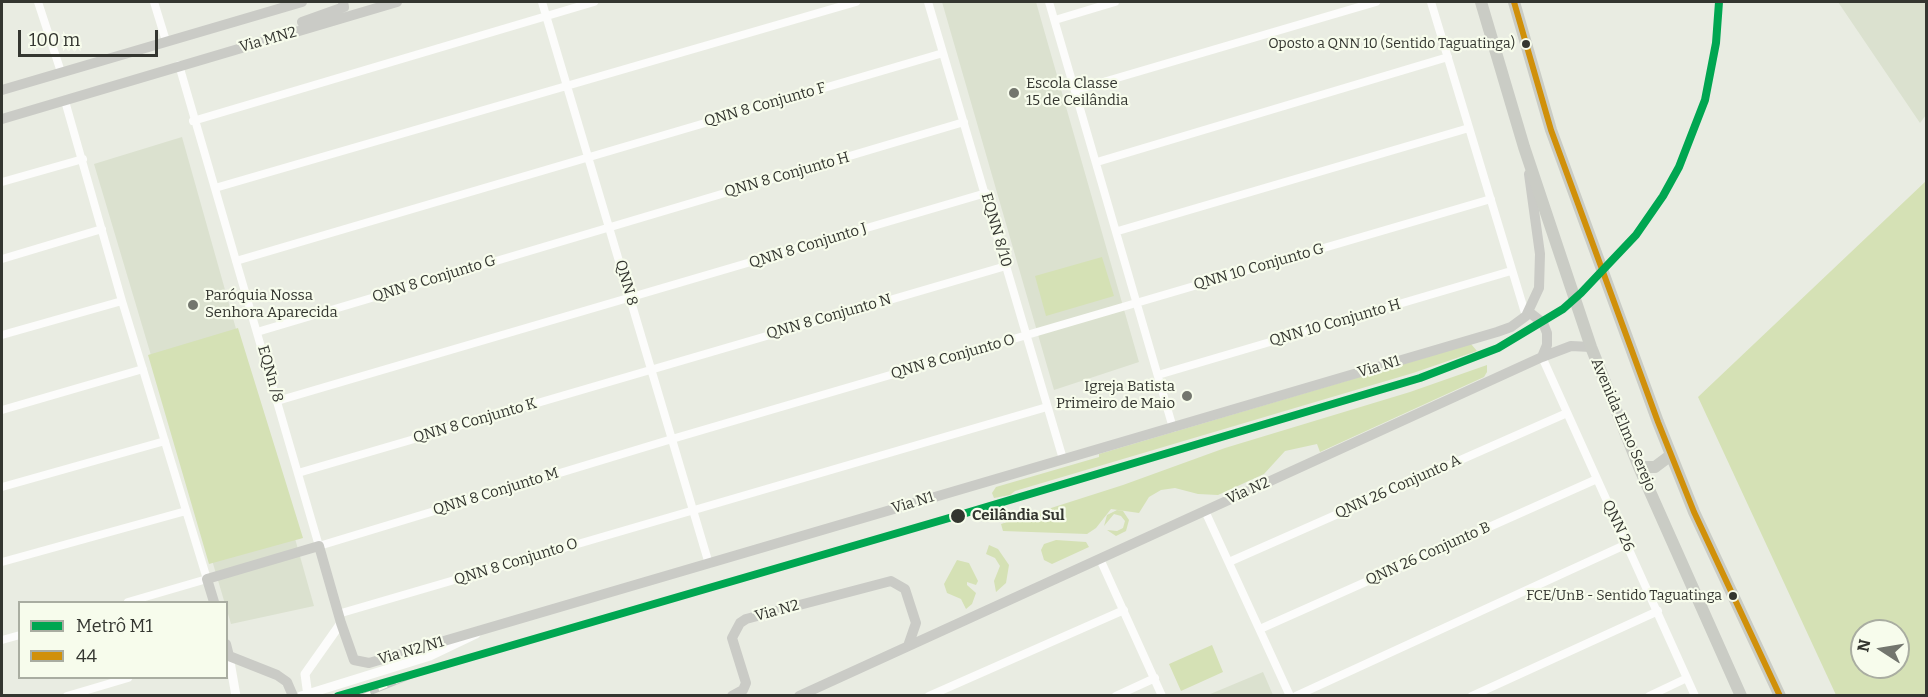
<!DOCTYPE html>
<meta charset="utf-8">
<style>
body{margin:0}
#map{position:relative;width:1928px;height:697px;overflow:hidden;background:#e9ece2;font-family:Bitter,serif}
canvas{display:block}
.frame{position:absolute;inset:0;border:3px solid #343630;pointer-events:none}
.legend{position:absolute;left:18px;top:601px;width:210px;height:78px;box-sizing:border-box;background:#f7fcec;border:2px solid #a9ada1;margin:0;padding:8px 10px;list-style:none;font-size:18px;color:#343630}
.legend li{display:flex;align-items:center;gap:12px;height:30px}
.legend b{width:30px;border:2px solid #a9ada1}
.north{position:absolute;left:1850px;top:619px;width:60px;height:60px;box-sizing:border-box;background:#f7fcec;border:2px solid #a9ada1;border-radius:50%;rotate:282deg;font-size:16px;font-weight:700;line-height:24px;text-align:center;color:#343630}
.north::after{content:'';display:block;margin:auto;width:21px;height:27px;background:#73766e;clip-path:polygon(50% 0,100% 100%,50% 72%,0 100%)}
.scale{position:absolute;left:18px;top:30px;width:140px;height:27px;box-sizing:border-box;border:3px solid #343630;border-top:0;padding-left:8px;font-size:18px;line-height:21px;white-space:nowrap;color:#343630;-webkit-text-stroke:4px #f7fcec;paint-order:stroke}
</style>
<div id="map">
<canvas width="1928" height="697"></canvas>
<div class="frame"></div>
<ul class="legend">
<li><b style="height:8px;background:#00a651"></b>Metrô M1</li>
<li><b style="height:8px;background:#d0900a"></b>44</li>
</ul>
<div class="north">N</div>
<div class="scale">100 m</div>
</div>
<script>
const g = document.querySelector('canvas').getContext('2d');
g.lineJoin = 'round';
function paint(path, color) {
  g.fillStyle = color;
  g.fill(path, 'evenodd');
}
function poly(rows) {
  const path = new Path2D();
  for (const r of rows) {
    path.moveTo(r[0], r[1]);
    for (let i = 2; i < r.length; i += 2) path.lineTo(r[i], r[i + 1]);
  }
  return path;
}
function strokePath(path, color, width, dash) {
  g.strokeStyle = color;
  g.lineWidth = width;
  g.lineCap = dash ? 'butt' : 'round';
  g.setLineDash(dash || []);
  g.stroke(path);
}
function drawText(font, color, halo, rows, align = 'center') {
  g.font = font + ' Bitter,serif';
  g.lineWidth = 4.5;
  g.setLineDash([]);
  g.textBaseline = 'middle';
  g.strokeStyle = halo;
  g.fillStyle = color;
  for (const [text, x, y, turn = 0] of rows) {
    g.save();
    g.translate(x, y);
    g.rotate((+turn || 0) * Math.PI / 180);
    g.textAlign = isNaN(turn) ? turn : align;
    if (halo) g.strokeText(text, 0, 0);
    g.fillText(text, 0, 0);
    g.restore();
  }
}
paint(poly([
 [942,2,1036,2,1139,362,1054,390],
 [1838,2,1926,2,1926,115,1920,123],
 [182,137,314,606,231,624,94,164],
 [1263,672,1273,695,1208,695]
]), '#dbe1cf');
paint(poly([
 [1926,181,1926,695,1836,695,1698,397],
 [1862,631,1898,631,1898,667,1862,667],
 [1102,257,1114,296,1046,316,1035,276],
 [238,328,303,538,209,564,148,355],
 [1471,344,1477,351,1413,373,1015,491,1010,495,994,498,992,493,996,487,1099,457,1099,454],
 [1487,365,1487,372,1484,377,1320,452,1317,444,1285,451,1264,474,1218,495,1198,494,1175,488,1161,490,1149,497,1139,513,1111,509,1096,528,1087,534,1003,531,1001,524,1123,485,1225,448,1410,392],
 [1117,510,1123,511,1129,520,1126,531,1116,536,1107,530,1117,531,1123,528,1125,521,1121,516,1114,514,1104,526,1107,515],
 [1056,540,1086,542,1089,547,1052,564,1044,560,1041,550,1044,544],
 [989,545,998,549,1009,565,1006,583,996,592,994,581,1000,566,995,558,986,554],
 [957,560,969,563,978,581,976,585,967,582,967,585,976,593,972,604,966,609,961,599,947,593,944,584],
 [1212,645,1223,672,1181,691,1169,664]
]), '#d5e1b5');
strokePath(poly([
 [38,2,61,72],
 [154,2,166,41],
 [542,2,709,564],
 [928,2,1063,459],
 [1049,2,1173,428],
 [1431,2,1526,316],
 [1055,20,1115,2],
 [179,65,319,546,672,439,1491,199],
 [1076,90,1376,2],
 [65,101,122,301,207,579,128,602],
 [193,121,594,2],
 [1097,162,1448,57],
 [2,182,83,159],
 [215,188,856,2],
 [1118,231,1469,128],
 [2,259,102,229],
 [236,261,943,53],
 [257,332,964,122],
 [2,335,122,301],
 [1542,357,1695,696],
 [1158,375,1511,271],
 [277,401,986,193],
 [2,410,143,369],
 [298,473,1006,266],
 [2,487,165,441],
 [1205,511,1290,696],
 [1100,559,1162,696],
 [2,562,186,511],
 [1229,562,1567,413],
 [338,614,1047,407],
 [1260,629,1597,479],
 [2,640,20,635],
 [67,696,128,678],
 [929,696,1124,610],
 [1116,696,1155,678],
 [1296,696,1627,544],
 [1472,696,1658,611],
 [1649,696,1687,678]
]), '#fcfcfb', 8);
strokePath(poly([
 [229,656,236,696],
 [301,696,430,656,476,634],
 [308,696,305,674,341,623]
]), '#fcfcfb', 9);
strokePath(poly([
 [302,22,344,7,343,2],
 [2,90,302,2],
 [2,119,397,2],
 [1529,312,1543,323,1547,333,1547,345,1542,357],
 [214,602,207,579,319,546,341,623,354,660,369,663,1497,332,1511,327,1526,316,1539,288,1540,254,1529,174],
 [226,644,229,656,277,675,287,682,293,696],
 [732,696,743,690,746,683,732,638,740,623,746,619,891,581,905,589,916,623,908,646],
 [799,696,1542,357,1571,346,1591,347]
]), '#cacbc6', 10);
strokePath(poly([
 [1481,2,1524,147,1591,347,1639,467,1741,696],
 [1514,2,1551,130,1658,422,1694,512,1780,696],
 [1639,467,1655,467,1671,455]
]), '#caccc5', 12);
const rail = poly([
 [362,696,429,669]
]);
strokePath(rail, '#c5c7c3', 5);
strokePath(rail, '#f7fcec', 3, [9]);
strokePath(poly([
 [1514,2,1551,130,1658,422,1694,512,1780,696]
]), '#d0900a', 6);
strokePath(poly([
 [338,696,956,516,1420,378,1498,348,1563,309,1581,293,1636,235,1663,196,1679,167,1705,100,1716,43,1719,2]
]), '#00a651', 8);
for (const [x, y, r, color] of [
 [1526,44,5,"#343630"],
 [1014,93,6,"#73766e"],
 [193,305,6,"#73766e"],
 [1187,396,6,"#73766e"],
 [958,516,8,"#343630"],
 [1733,596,5,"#343630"]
]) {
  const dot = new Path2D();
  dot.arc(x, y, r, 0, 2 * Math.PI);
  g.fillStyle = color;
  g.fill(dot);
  strokePath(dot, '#f7fcec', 2);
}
drawText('14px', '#343630', '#f7fcec', [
 ["Oposto a QNN 10 (Sentido Taguatinga)",1515,44],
 ["FCE/UnB - Sentido Taguatinga",1722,596]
], 'right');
drawText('15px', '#343630', '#f7fcec', [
 ["Via MN2",268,40,-16],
 ["QNN 8 Conjunto F",765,105,-16],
 ["QNN 8 Conjunto H",787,175,-16],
 ["EQNN 8/10",996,230,74],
 ["QNN 8 Conjunto J",808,246,-17],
 ["QNN 10 Conjunto G",1259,267,-16],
 ["QNN 8 Conjunto G",434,279,-17],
 ["QNN 8",626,283,74],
 ["QNN 8 Conjunto N",829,317,-16],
 ["QNN 10 Conjunto H",1335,323,-16],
 ["QNN 8 Conjunto O",953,357,-16],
 ["Via N1",1379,367,-17],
 ["EQNn /8",270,374,74],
 ["QNN 8 Conjunto K",475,421,-16],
 ["Avenida Elmo Serejo",1623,425,67],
 ["QNN 26 Conjunto A",1398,487,-24],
 ["Via N2",1248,491,-24],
 ["QNN 8 Conjunto M",496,492,-17],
 ["Via N1",913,503,-17],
 ["QNN 26",1618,526,65],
 ["QNN 26 Conjunto B",1428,554,-24],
 ["QNN 8 Conjunto O",516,562,-17],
 ["Via N2",777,611,-15],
 ["Via N2/N1",411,651,-16]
]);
drawText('15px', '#343630', '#f7fcec', [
 ["Escola Classe",1026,84],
 ["15 de Ceilândia",1026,101],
 ["Paróquia Nossa",205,296],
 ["Senhora Aparecida",205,313],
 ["Igreja Batista",1175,387,"right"],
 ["Primeiro de Maio",1175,404,"right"]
], 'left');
drawText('bold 15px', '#343630', '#f7fcec', [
 ["Ceilândia Sul",972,516]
], 'left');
</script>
